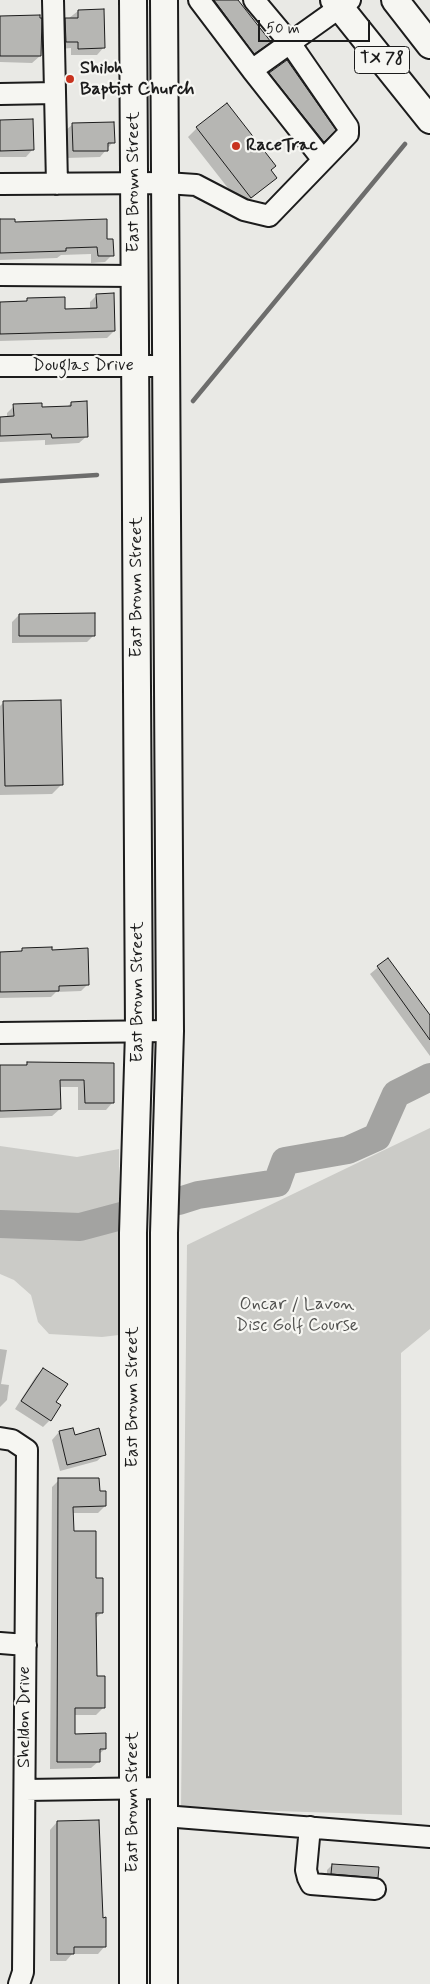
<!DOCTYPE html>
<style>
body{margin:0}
#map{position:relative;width:430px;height:1984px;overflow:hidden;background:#e9e9e5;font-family:Mynerve,sans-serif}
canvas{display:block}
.scale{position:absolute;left:258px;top:20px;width:112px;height:22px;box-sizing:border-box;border:2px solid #1c1c1c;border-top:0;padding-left:6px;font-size:15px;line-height:18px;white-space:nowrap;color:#1c1c1c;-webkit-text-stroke:4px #f6f6f2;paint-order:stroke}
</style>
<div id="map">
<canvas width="430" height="1984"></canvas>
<div class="scale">50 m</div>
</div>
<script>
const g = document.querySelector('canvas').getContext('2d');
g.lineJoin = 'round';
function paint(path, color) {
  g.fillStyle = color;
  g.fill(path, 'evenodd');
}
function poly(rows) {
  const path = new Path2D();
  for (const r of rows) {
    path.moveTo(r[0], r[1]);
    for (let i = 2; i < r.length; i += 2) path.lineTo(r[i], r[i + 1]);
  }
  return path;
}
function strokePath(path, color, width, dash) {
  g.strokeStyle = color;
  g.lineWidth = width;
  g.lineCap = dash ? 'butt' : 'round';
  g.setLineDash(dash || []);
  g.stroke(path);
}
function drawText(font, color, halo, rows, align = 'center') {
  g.font = font + ' Mynerve,sans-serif';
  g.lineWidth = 4.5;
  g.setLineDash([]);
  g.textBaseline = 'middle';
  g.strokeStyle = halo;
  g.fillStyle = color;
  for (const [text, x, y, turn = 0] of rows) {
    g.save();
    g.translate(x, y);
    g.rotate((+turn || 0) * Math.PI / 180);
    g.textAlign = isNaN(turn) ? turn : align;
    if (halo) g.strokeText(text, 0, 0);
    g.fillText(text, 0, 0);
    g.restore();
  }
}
paint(poly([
 [430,1128,430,1329,401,1353,402,1815,181,1808,187,1245],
 [0,1146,77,1157,119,1149,119,1335,102,1337,49,1334,38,1322,31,1295,14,1280,0,1274]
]), '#cbcbc7');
paint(poly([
 [211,0,237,0,267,44,252,55],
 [78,11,104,47,97,55,71,55,71,48,59,49,59,26],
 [0,18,40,56,32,63,0,62],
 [270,74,334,130,321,143,268,76],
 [0,122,33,149,26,157,0,157],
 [73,124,113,142,100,157,66,158,65,131],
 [197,128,270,170,276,178,242,206,188,137],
 [0,220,106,241,112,255,105,262,91,263,91,254,61,255,57,258,0,260],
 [97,295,114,331,107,338,0,341,0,303,25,302,27,300,64,311,90,310,90,302],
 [71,403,87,436,79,443,45,445,45,440,0,442,0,418,7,418,7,413,14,406,41,408,67,407],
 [19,615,94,635,87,642,12,643,12,622],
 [4,702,61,785,52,794,0,795,0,706],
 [23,949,51,951,88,984,81,991,56,992,51,997,0,998,0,953,19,953],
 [388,959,430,1017,430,1056,370,974],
 [27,1063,113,1064,113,1102,106,1110,78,1110,78,1087,59,1087,60,1109,52,1116,0,1118,0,1066,25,1066],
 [0,1349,7,1350,1,1384,9,1385,7,1400,0,1407],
 [43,1369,54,1402,50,1420,43,1427,15,1409,36,1376],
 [72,1429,74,1436,105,1454,97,1461,60,1471,52,1440,59,1432],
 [59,1480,98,1492,105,1506,98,1513,72,1513,73,1532,95,1580,102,1612,95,1619,96,1677,103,1708,96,1715,74,1715,74,1735,105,1749,98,1755,99,1761,91,1768,50,1769,52,1487],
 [57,1822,102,1919,105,1946,98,1954,72,1954,66,1961,50,1961,50,1830],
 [332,1865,377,1877,372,1882,327,1878,327,1870]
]), '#0003');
strokePath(poly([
 [193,401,405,144],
 [0,481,97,475]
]), '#6d6d6c', 4.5);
strokePath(poly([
 [179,1201,198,1195,277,1183,285,1161,348,1150,377,1137,396,1094,430,1077],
 [0,1224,80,1227,125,1215]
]), '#a3a3a1', 28);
const building = poly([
 [214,0,238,0,271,42,254,54,214,0],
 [104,9,105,48,78,49,78,42,66,42,65,18,78,18,78,10,104,9],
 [40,15,40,18,42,18,41,56,0,56,0,16,40,15],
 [287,60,336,130,324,142,269,73,287,60],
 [227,103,276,166,271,170,277,178,251,198,196,127,227,103],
 [33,119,34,150,0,151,0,120,33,119],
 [114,122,115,143,108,143,108,151,73,151,72,123,114,122],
 [0,219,15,219,15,222,107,219,107,239,113,239,114,256,98,256,97,247,66,248,66,251,0,253,0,219],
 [114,293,115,331,0,334,0,302,27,301,27,298,65,297,65,309,97,308,96,294,114,293],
 [87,401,88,437,52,438,51,434,0,436,0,417,14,416,13,404,42,403,42,407,71,406,71,402,87,401],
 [95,613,95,636,19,636,19,614,95,613],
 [61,700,63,785,5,786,3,701,61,700],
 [52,947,52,950,88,948,89,985,59,986,59,991,0,992,0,952,22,951,22,948,52,947],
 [388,958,430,1015,430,1040,377,966,388,958],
 [27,1062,114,1063,114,1103,85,1103,84,1080,60,1080,61,1109,0,1111,0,1065,27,1065,27,1062],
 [43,1368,68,1384,56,1402,61,1405,51,1421,21,1401,43,1368],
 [73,1428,75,1435,99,1428,106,1455,67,1465,59,1431,73,1428],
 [58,1478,99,1478,100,1491,106,1491,106,1506,73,1507,74,1531,96,1531,96,1578,103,1578,103,1613,96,1613,97,1676,105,1676,105,1708,75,1708,75,1734,106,1733,106,1749,100,1749,100,1762,57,1762,58,1478],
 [99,1820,103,1918,106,1917,106,1947,74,1947,74,1954,57,1954,57,1821,99,1820],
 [332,1864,379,1867,378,1878,331,1874,332,1864]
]);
paint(building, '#b6b6b3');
strokePath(building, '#1c1c1c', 1);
const minor = poly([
 [53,0,57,184],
 [199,0,252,70],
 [254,0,290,43,348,127,348,134,323,160],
 [0,94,55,93],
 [0,184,166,183,196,185,244,210,269,216,323,160,252,70,350,0],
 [0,275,135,276],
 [0,366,167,366],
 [0,1033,170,1031],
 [0,1438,12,1440,27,1450,23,1972,19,1984],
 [0,1643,26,1645],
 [25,1790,164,1788],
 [164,1816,430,1837],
 [310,1827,306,1870,308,1878,311,1884,375,1889]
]);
const major = poly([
 [334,0,430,120],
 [395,0,430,45],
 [133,1984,133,1233,139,1032,133,0],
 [164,1984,164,1233,170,1031,164,0]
]);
strokePath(minor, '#1c1c1c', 24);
strokePath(major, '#1c1c1c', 30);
strokePath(minor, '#f6f6f2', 20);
strokePath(major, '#f6f6f2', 26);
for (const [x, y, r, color] of [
 [70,79,5,"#c8321e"],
 [236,146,5,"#c8321e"]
]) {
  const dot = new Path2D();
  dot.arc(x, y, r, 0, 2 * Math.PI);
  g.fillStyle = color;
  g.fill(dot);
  strokePath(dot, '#f6f6f2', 2);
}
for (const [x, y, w] of [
 [382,60,55]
]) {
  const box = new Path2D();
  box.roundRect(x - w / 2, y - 13.5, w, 27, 4);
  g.fillStyle = '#f6f6f2';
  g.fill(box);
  strokePath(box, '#1c1c1c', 1);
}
drawText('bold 16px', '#1c1c1c', null, [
 ["TX 78",382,60]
]);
drawText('bold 18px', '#1c1c1c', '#f6f6f2', [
 ["Shiloh",80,69],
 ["Baptist Church",80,90],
 ["RaceTrac",246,146]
], 'left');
drawText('18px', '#1c1c1c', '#f6f6f2', [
 ["East Brown Street",134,182,-90],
 ["Douglas Drive",83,366],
 ["East Brown Street",137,587,-90],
 ["East Brown Street",138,992,-90],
 ["East Brown Street",133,1397,-90],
 ["Sheldon Drive",25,1717,-90],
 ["East Brown Street",133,1802,-90]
]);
drawText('18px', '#51514f', '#f6f6f2', [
 ["Oncar / Lavon",297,1305],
 ["Disc Golf Course",297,1326]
]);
</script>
